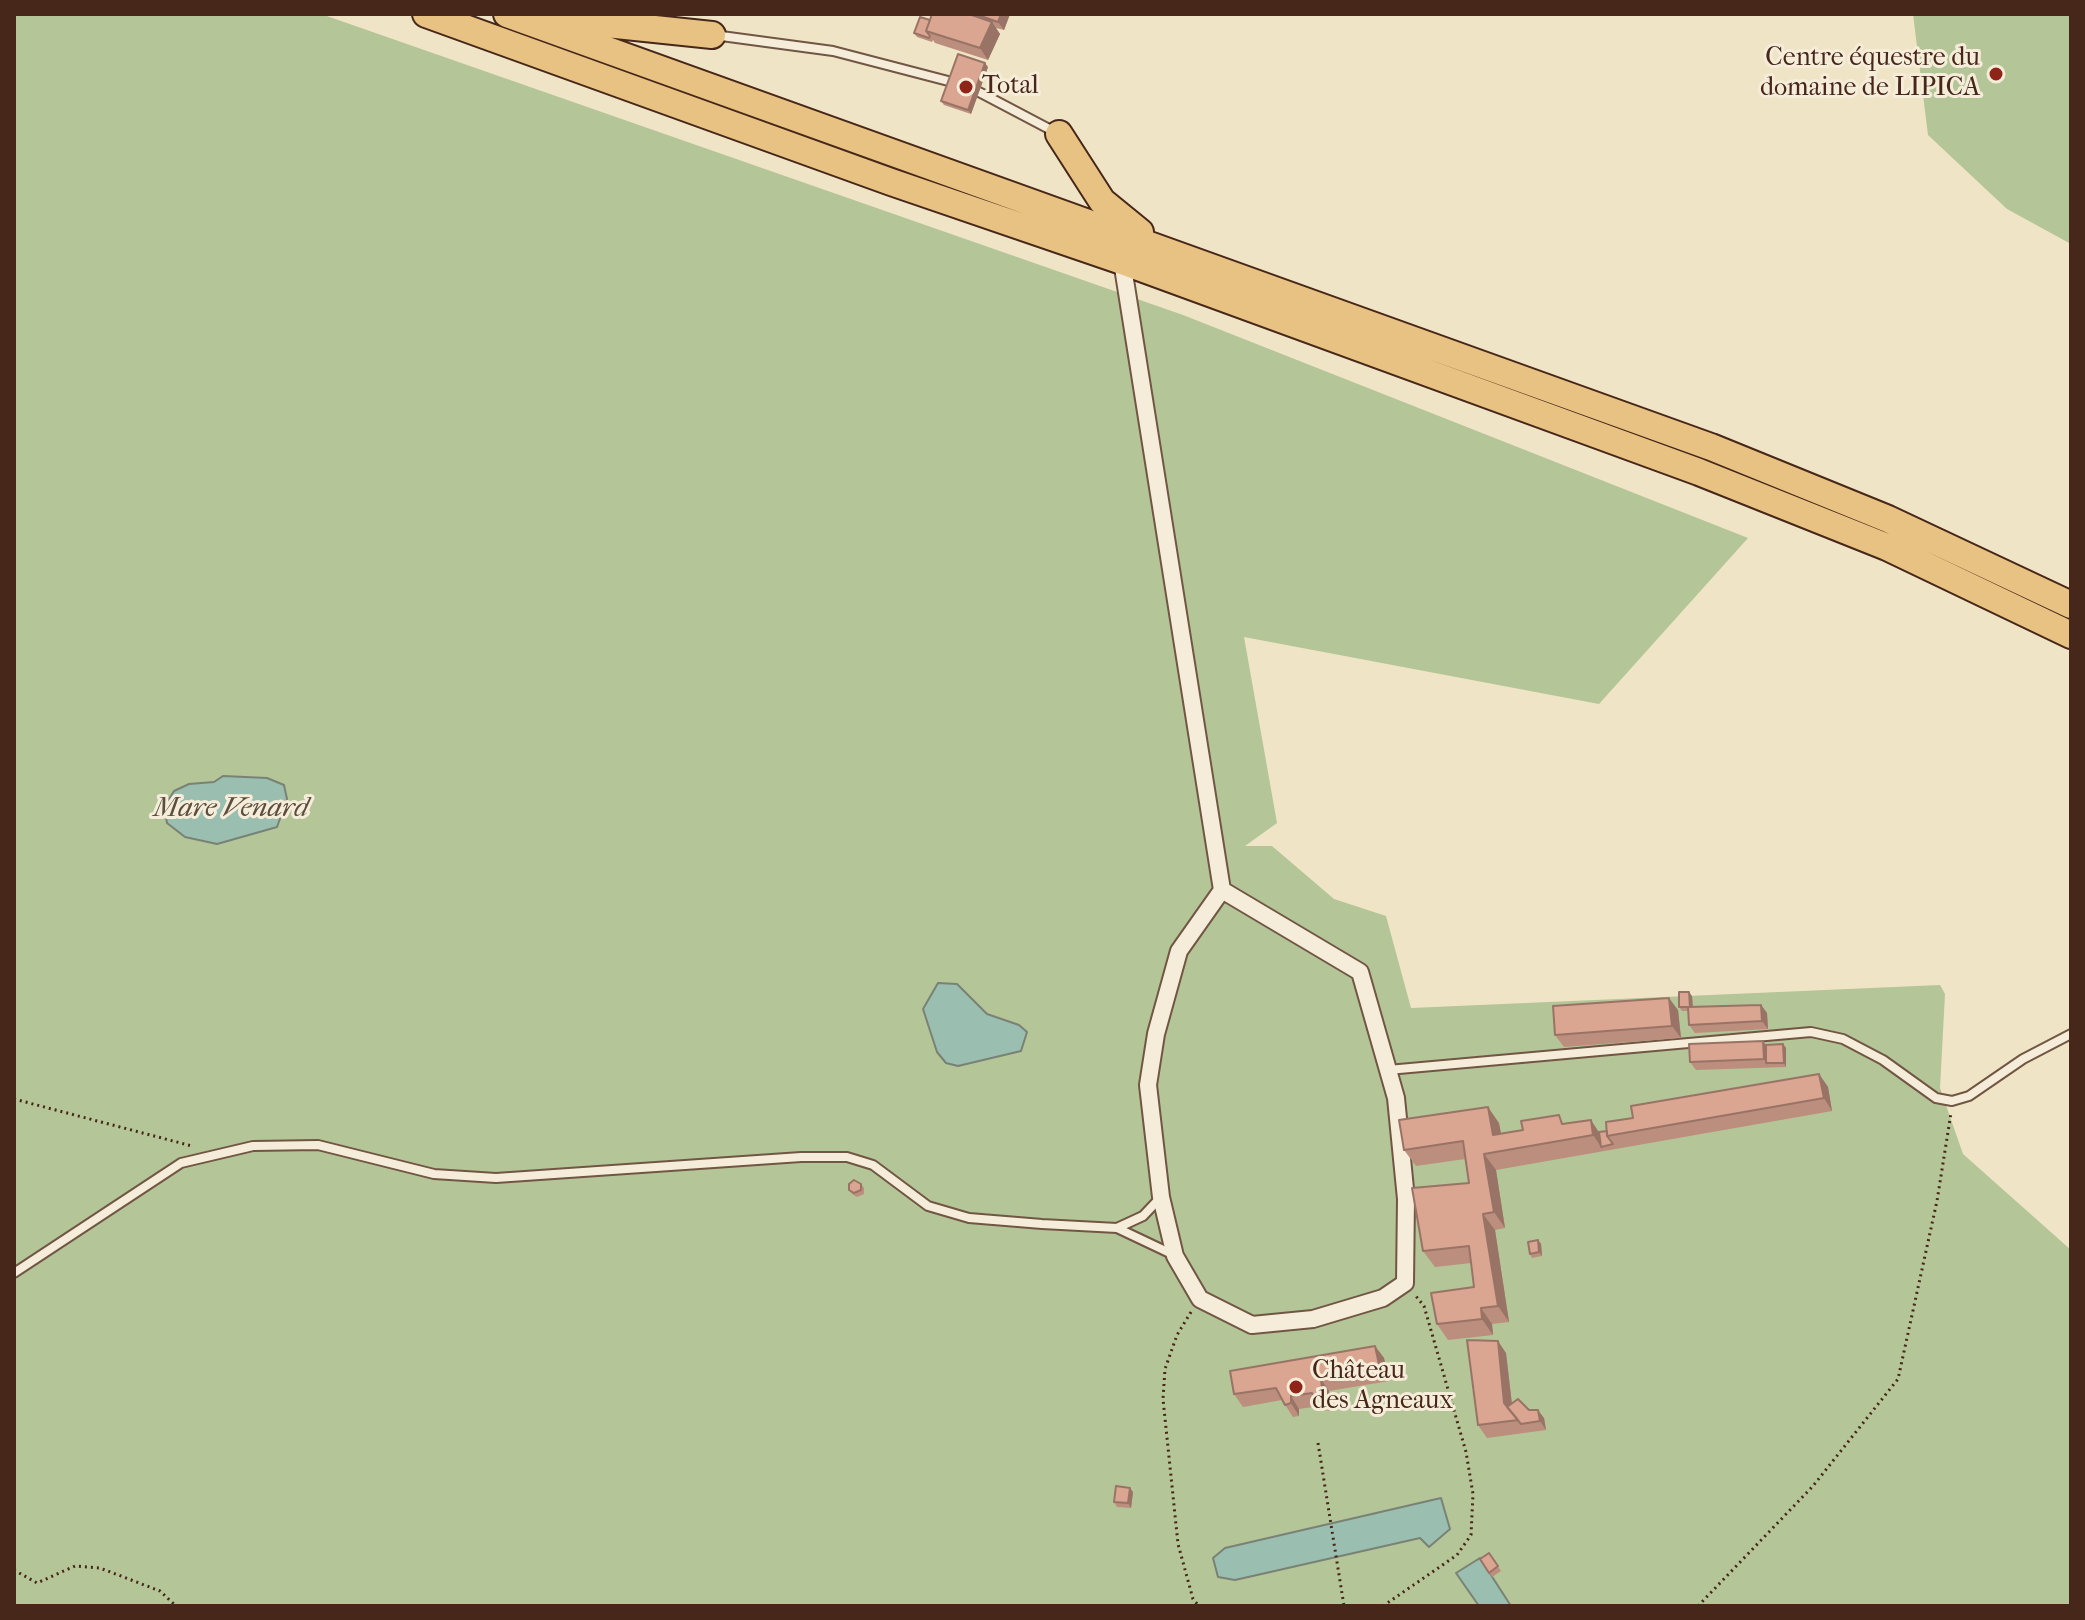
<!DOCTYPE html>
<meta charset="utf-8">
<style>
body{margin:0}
#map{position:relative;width:2085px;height:1620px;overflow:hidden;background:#efe4c5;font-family:"IM FELL French Canon",serif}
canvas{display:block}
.frame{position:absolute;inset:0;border:16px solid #472719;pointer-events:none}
</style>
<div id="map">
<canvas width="2085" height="1620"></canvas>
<div class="frame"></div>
</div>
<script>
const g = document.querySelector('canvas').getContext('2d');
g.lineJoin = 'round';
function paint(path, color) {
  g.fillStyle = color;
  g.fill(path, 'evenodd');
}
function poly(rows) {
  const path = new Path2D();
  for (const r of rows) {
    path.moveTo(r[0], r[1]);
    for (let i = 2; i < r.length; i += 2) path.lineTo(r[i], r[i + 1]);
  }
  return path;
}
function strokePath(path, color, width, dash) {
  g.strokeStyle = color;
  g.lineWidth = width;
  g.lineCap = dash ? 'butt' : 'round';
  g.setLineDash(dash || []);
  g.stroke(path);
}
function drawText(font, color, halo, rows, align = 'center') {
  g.font = font + ' "IM FELL French Canon",serif';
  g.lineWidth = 6;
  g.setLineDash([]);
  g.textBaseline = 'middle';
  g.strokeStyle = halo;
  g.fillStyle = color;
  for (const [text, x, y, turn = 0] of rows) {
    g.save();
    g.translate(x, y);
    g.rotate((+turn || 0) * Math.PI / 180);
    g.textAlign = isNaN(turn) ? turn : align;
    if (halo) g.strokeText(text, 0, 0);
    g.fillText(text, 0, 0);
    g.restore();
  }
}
paint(poly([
 [14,14,321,14,1183,315,1748,538,1599,704,1244,637,1277,823,1245,846,1272,846,1334,899,1386,916,1411,1008,1940,985,1945,994,1940,1088,1963,1154,2071,1250,2071,1606,14,1606],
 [1913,14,2071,14,2071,244,2007,209,1928,135]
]), '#b4c598');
const water = poly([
 [223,776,267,778,284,785,287,799,277,827,217,844,185,837,167,823,164,807,174,791,189,784,214,782,223,776],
 [938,983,957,984,987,1014,1019,1025,1027,1032,1021,1051,958,1066,946,1063,937,1052,923,1009,938,983],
 [1441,1498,1450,1529,1429,1547,1420,1538,1235,1580,1218,1577,1213,1558,1225,1548,1441,1498],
 [1480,1558,1511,1606,1479,1606,1456,1573,1480,1558]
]);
paint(water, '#9abfb1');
strokePath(water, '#798274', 2);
const service = poly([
 [714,35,833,51,952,82],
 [979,92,1055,132],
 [1388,1070,1811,1032,1843,1039,1883,1060,1936,1098,1952,1101,1969,1096,2023,1059,2071,1034],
 [1117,1228,1174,1255],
 [14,1273,181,1163,253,1146,318,1145,434,1174,496,1178,801,1157,847,1157,873,1165,928,1206,969,1218,1042,1224,1117,1228,1143,1216,1161,1197]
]);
const minor = poly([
 [1122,261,1222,890,1179,951,1156,1034,1148,1085,1161,1197,1175,1256,1200,1299,1252,1325,1313,1319,1383,1298,1405,1283,1406,1199,1396,1098,1360,972,1222,890]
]);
const trunk = poly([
 [426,14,891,182,1122,261,1699,472,1887,547,2071,635],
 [507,14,1711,447,1888,519,2071,605],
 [549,18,712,35],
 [1059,134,1102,201,1140,232]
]);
strokePath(service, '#715644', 12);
strokePath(minor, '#715644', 20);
strokePath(trunk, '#472719', 30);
strokePath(poly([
 [14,1099,192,1146],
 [1191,1312,1177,1335,1165,1369,1163,1399,1178,1544,1193,1599,1199,1606],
 [1318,1443,1344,1606],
 [14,1570,37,1583,75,1566,100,1568,160,1591,176,1606],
 [1383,1606,1457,1555,1471,1535,1473,1494,1466,1452,1424,1306,1415,1295],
 [1698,1606,1813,1486,1898,1379,1937,1201,1951,1113]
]), '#472719', 3, [2, 4]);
strokePath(service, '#f5edd9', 8);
strokePath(minor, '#f5edd9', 16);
strokePath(trunk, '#e8c282', 26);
paint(poly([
 [972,14,1010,14,1004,30,996,28,1000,34,988,60,935,43,933,40,932,42,917,37,914,33,930,20,973,16],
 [988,67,971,114,944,105,941,101],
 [1692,996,1693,1007,1761,1005,1767,1013,1768,1029,1695,1033,1689,1025,1688,1011,1682,1011,1679,1007],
 [1678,1010,1681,1038,1564,1047,1555,1035],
 [1763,1041,1766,1045,1783,1044,1786,1048,1786,1067,1696,1070,1690,1062],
 [1819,1074,1828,1087,1832,1111,1496,1170,1505,1228,1495,1230,1509,1322,1492,1324,1493,1335,1448,1340,1437,1324,1474,1287,1471,1263,1435,1267,1423,1251,1469,1183,1465,1159,1416,1166,1404,1150,1499,1123,1501,1133,1566,1124,1599,1132,1607,1131,1633,1118],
 [861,1184,864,1188,864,1194,857,1197,852,1194,849,1190],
 [1538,1240,1541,1244,1542,1256,1532,1258,1530,1254],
 [1375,1346,1384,1358,1389,1381,1329,1391,1331,1411,1324,1410,1320,1406,1299,1409,1299,1416,1293,1417,1282,1400,1243,1407,1234,1394],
 [1506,1353,1512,1404,1544,1418,1546,1430,1487,1438,1478,1425],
 [1133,1492,1131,1508,1117,1507,1114,1502],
 [1489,1553,1501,1571,1492,1577,1480,1559]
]), '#bb8e7d');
paint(poly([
 [1001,14,1010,14,1004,30,998,22],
 [992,22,1000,34,988,60,980,48],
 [985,63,988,67,971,114,968,110],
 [1689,992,1692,996,1693,1011,1690,1007],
 [1669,998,1678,1010,1681,1038,1672,1026],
 [1761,1005,1767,1013,1768,1029,1762,1021],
 [1763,1041,1768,1049,1766,1063,1769,1067,1764,1059],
 [1783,1044,1786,1048,1786,1067,1784,1063],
 [1819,1074,1828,1087,1832,1111,1824,1098],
 [1488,1107,1499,1123,1504,1151,1493,1135],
 [1591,1120,1602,1137,1601,1147,1604,1151,1593,1135],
 [1484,1154,1496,1170,1505,1228,1494,1212],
 [1483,1214,1495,1230,1509,1322,1498,1306],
 [1538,1240,1541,1244,1542,1256,1539,1252],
 [1481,1308,1492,1324,1493,1335,1482,1319],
 [1498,1341,1506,1353,1513,1414,1504,1403],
 [1375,1346,1384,1358,1389,1381,1380,1369],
 [1321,1379,1329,1391,1331,1411,1323,1399],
 [1291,1396,1299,1409,1299,1416,1291,1403],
 [1538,1410,1544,1418,1546,1430,1540,1421],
 [1130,1488,1133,1492,1131,1508,1128,1503]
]), '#997466');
const building = poly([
 [932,14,969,14,992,22,980,48,926,31,932,14],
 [975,14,1001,14,998,22,975,14],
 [920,17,930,20,926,31,930,36,929,38,914,33,920,17],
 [958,54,985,63,968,110,941,101,958,54],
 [1679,992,1689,992,1690,1007,1679,1007,1679,992],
 [1669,998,1672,1026,1555,1035,1553,1006,1669,998],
 [1761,1005,1762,1021,1689,1025,1688,1007,1761,1005],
 [1763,1041,1764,1059,1690,1062,1689,1044,1763,1041],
 [1783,1044,1784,1063,1766,1063,1766,1045,1783,1044],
 [1819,1074,1824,1098,1607,1136,1606,1122,1633,1118,1631,1106,1819,1074],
 [1488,1107,1493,1135,1523,1130,1521,1121,1559,1115,1562,1124,1591,1120,1593,1135,1484,1154,1494,1212,1483,1214,1498,1306,1481,1308,1482,1319,1437,1324,1431,1293,1474,1287,1469,1246,1423,1251,1412,1188,1469,1183,1463,1141,1404,1150,1399,1120,1488,1107],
 [1607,1131,1607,1136,1613,1144,1601,1147,1599,1132,1607,1131],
 [854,1180,861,1184,861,1190,854,1193,849,1190,849,1184,854,1180],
 [1538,1240,1539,1252,1530,1254,1528,1242,1538,1240],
 [1467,1340,1498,1341,1504,1403,1518,1420,1478,1425,1467,1340],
 [1375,1346,1380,1369,1321,1379,1323,1399,1315,1398,1312,1393,1291,1396,1291,1403,1285,1405,1276,1388,1234,1394,1230,1371,1375,1346],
 [1518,1399,1529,1410,1538,1410,1540,1421,1521,1424,1507,1407,1518,1399],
 [1116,1486,1130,1488,1128,1503,1114,1502,1116,1486],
 [1489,1553,1498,1566,1489,1573,1480,1559,1489,1553]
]);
paint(building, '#daa591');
strokePath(building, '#997466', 2);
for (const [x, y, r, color] of [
 [1996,74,8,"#8f2418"],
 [966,87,8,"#8f2418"],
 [1296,1387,8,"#8f2418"]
]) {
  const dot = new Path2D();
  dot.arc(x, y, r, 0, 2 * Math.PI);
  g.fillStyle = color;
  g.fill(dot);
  strokePath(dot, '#f5edd9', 3);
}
drawText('26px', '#472719', '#f5edd9', [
 ["Centre équestre du",1980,59,"right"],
 ["domaine de LIPICA",1980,89,"right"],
 ["Total",982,87],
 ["Château",1312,1372],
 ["des Agneaux",1312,1402]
], 'left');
drawText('italic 28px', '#5c4d3f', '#f5edd9', [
 ["Mare Venard",231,809]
]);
</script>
